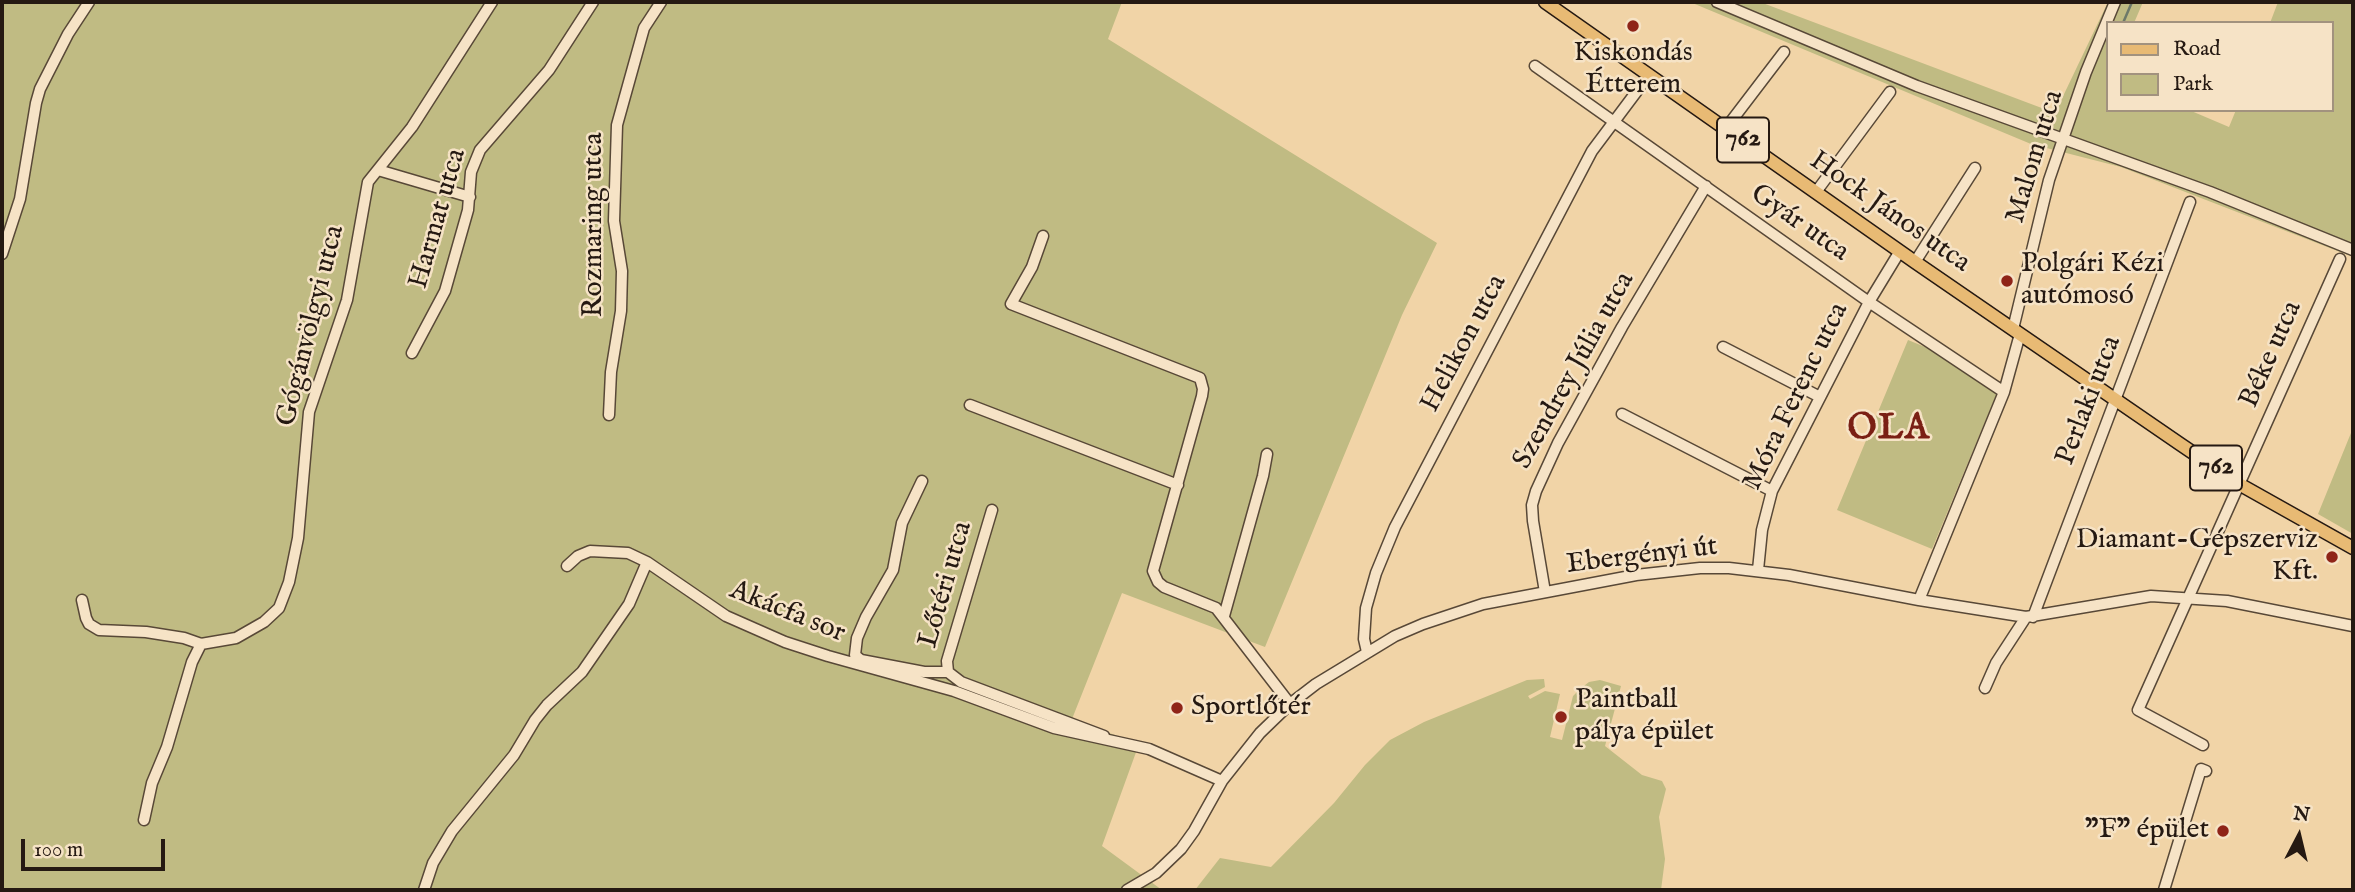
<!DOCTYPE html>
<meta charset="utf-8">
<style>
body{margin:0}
#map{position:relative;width:2355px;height:892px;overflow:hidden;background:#f1d4a7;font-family:"IM FELL English",serif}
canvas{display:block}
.frame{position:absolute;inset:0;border:4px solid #251912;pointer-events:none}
.legend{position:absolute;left:2106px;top:21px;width:228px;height:91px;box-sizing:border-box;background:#f6e3c6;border:2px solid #a2927e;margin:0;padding:9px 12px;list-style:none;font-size:21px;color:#251912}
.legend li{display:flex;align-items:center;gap:14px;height:35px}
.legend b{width:35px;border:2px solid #a2927e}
.north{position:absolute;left:2264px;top:801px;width:70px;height:70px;-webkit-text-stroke:5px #f6e3c6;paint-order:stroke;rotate:7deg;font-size:19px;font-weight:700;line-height:28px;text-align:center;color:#251912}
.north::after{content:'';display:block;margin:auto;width:24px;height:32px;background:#251912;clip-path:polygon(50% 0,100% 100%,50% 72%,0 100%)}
.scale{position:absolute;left:21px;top:839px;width:144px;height:32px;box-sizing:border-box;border:4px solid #251912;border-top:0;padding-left:9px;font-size:21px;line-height:24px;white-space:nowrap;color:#251912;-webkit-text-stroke:5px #f6e3c6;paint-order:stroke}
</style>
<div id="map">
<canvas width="2355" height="892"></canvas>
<div class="frame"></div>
<ul class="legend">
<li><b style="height:9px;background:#e8ba74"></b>Road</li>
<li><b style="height:19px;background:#c0bb83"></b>Park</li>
</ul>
<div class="north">N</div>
<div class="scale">100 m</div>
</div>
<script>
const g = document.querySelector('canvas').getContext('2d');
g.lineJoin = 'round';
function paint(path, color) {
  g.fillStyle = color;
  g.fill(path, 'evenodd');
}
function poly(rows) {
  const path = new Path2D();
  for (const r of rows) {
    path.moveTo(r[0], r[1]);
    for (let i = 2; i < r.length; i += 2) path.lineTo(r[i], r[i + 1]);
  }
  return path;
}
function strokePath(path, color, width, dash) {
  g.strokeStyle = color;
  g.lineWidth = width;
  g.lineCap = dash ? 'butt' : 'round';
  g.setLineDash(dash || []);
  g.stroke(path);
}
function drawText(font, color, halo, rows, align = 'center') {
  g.font = font + ' "IM FELL English",serif';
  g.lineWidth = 5;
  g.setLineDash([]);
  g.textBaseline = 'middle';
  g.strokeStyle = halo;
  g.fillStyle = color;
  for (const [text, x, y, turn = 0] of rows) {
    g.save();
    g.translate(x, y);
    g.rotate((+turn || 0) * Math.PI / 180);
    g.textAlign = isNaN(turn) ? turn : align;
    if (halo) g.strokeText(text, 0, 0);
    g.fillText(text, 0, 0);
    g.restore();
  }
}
paint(poly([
 [2,2,1122,2,1108,39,1437,243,1402,315,1265,647,1122,593,1072,719,1139,744,1102,846,1162,890,2,890],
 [1690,2,1760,2,2055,113,2108,2,2143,2,2134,23,2108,23,2108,110,2189,110,2229,127,2236,110,2332,110,2332,23,2270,23,2278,2,2353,2,2353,257,2121,167,2031,144],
 [1908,340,1930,349,1997,393,1932,549,1837,510],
 [2353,428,2353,534,2318,514],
 [1544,679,1545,687,1528,696,1530,699,1545,691,1560,694,1550,737,1562,740,1573,696,1580,689,1589,682,1600,680,1621,686,1605,746,1642,775,1662,781,1666,789,1659,817,1665,859,1661,890,1195,890,1220,858,1271,867,1334,803,1365,765,1390,740,1424,722,1527,680]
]), '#c0bb83');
strokePath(poly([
 [2123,23,2132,2]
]), '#6c7969', 2.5);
const minor = poly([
 [1717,2,1917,86,2210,192,2353,250],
 [1535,66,1869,302,2004,392],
 [1726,128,1784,52],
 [378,170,470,197],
 [1816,192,1890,92],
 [1043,236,1032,267,1011,304,1200,378,1203,389,1202,396,1153,571,1158,582,1164,587,1216,608,1290,704],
 [2,254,20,199,36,103,40,89,68,34,89,2],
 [1915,262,1975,168],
 [2013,329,2049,180,2086,72,2115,2],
 [1723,347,1820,397],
 [412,353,445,291,468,210,471,172,480,150,549,70,593,2],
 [970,405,1178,485],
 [1622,414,1772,491],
 [609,415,611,372,621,311,622,271,614,221,617,125,644,28,661,2],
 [922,481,902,523,893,570,866,617,857,638,855,655,861,660,924,672,948,672,961,682,1104,736],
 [567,566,578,556,590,551,628,553,647,562,726,616,785,642,828,656,954,691,1054,728,1149,749,1222,781],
 [1758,570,1762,530,1772,491,1869,302,1900,251],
 [1545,592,1533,521,1532,505,1536,491,1558,443,1622,327,1706,186],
 [82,600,86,618,89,624,99,630,146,632,184,638,201,644,236,638,264,622,279,608,289,582,298,538,309,412,347,300,368,182,412,127,492,2],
 [1919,600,2004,392,2020,334],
 [1224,616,1263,476,1267,454],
 [2033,617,2190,202],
 [1367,652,1364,639,1366,608,1376,573,1395,527,1592,151,1649,75],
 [948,672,947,661,992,510],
 [1985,688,1996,663,2026,617],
 [2203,745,2138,710,2340,259],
 [144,820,152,783,167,747,192,662,201,644],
 [424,890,433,863,452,831,514,755,535,720,547,705,582,672,629,604,647,562],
 [1127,890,1156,873,1181,849,1194,831,1222,781,1260,733,1290,704,1316,684,1395,636,1423,624,1483,604,1636,575,1700,568,1729,568,1789,575,1919,600,2026,617,2151,596,2227,601,2353,626],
 [2164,890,2201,769,2206,771]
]);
const major = poly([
 [1545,2,1915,262,2180,444,2239,484,2353,548]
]);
strokePath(minor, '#584837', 13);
strokePath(major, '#251912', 15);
strokePath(minor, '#f6e3c6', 10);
strokePath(major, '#e8ba74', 12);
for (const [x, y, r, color] of [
 [1633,26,7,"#8f2418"],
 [2007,281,7,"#8f2418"],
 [2332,557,7,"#8f2418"],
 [1177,708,7,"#8f2418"],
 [1561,717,7,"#8f2418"],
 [2223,831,7,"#8f2418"]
]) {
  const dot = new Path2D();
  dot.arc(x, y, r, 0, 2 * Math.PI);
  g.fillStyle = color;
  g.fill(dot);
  strokePath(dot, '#f6e3c6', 2.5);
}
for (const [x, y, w] of [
 [1743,140,52],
 [2216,468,52]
]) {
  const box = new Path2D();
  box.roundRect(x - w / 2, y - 22.5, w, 45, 5);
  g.fillStyle = '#f6e3c6';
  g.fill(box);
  strokePath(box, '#251912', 2);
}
drawText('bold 26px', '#251912', null, [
 ["762",1743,140],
 ["762",2216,468]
]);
drawText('28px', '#251912', '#f6e3c6', [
 ["Kiskondás",1633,54,"center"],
 ["Étterem",1633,86,"center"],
 ["Polgári Kézi",2021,265],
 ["autómosó",2021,297],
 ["Diamant-Gépszerviz",2318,541,"right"],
 ["Kft.",2318,573,"right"],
 ["Paintball",1575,701],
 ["pálya épület",1575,733],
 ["Sportlőtér",1191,708],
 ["\"F\" épület",2209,831,"right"]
], 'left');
drawText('28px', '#251912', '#f6e3c6', [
 ["Malom utca",2036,157,-73],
 ["Hock János utca",1889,213,35],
 ["Harmat utca",439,219,-74],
 ["Gyár utca",1799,224,35],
 ["Rozmaring utca",595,225,-90],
 ["Gógánvölgyi utca",312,326,-76],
 ["Helikon utca",1465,344,-62],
 ["Béke utca",2272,355,-66],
 ["Szendrey Júlia utca",1575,371,-61],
 ["Móra Ferenc utca",1797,397,-64],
 ["Perlaki utca",2090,401,-69],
 ["Ebergényi út",1642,557,-7],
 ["Lőtéri utca",947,585,-74],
 ["Akácfa sor",787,613,22]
]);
g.letterSpacing = '2px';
drawText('bold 35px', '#7a1f14', '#f6e3c6', [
 ["OLA",1889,431]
]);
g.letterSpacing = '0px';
</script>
